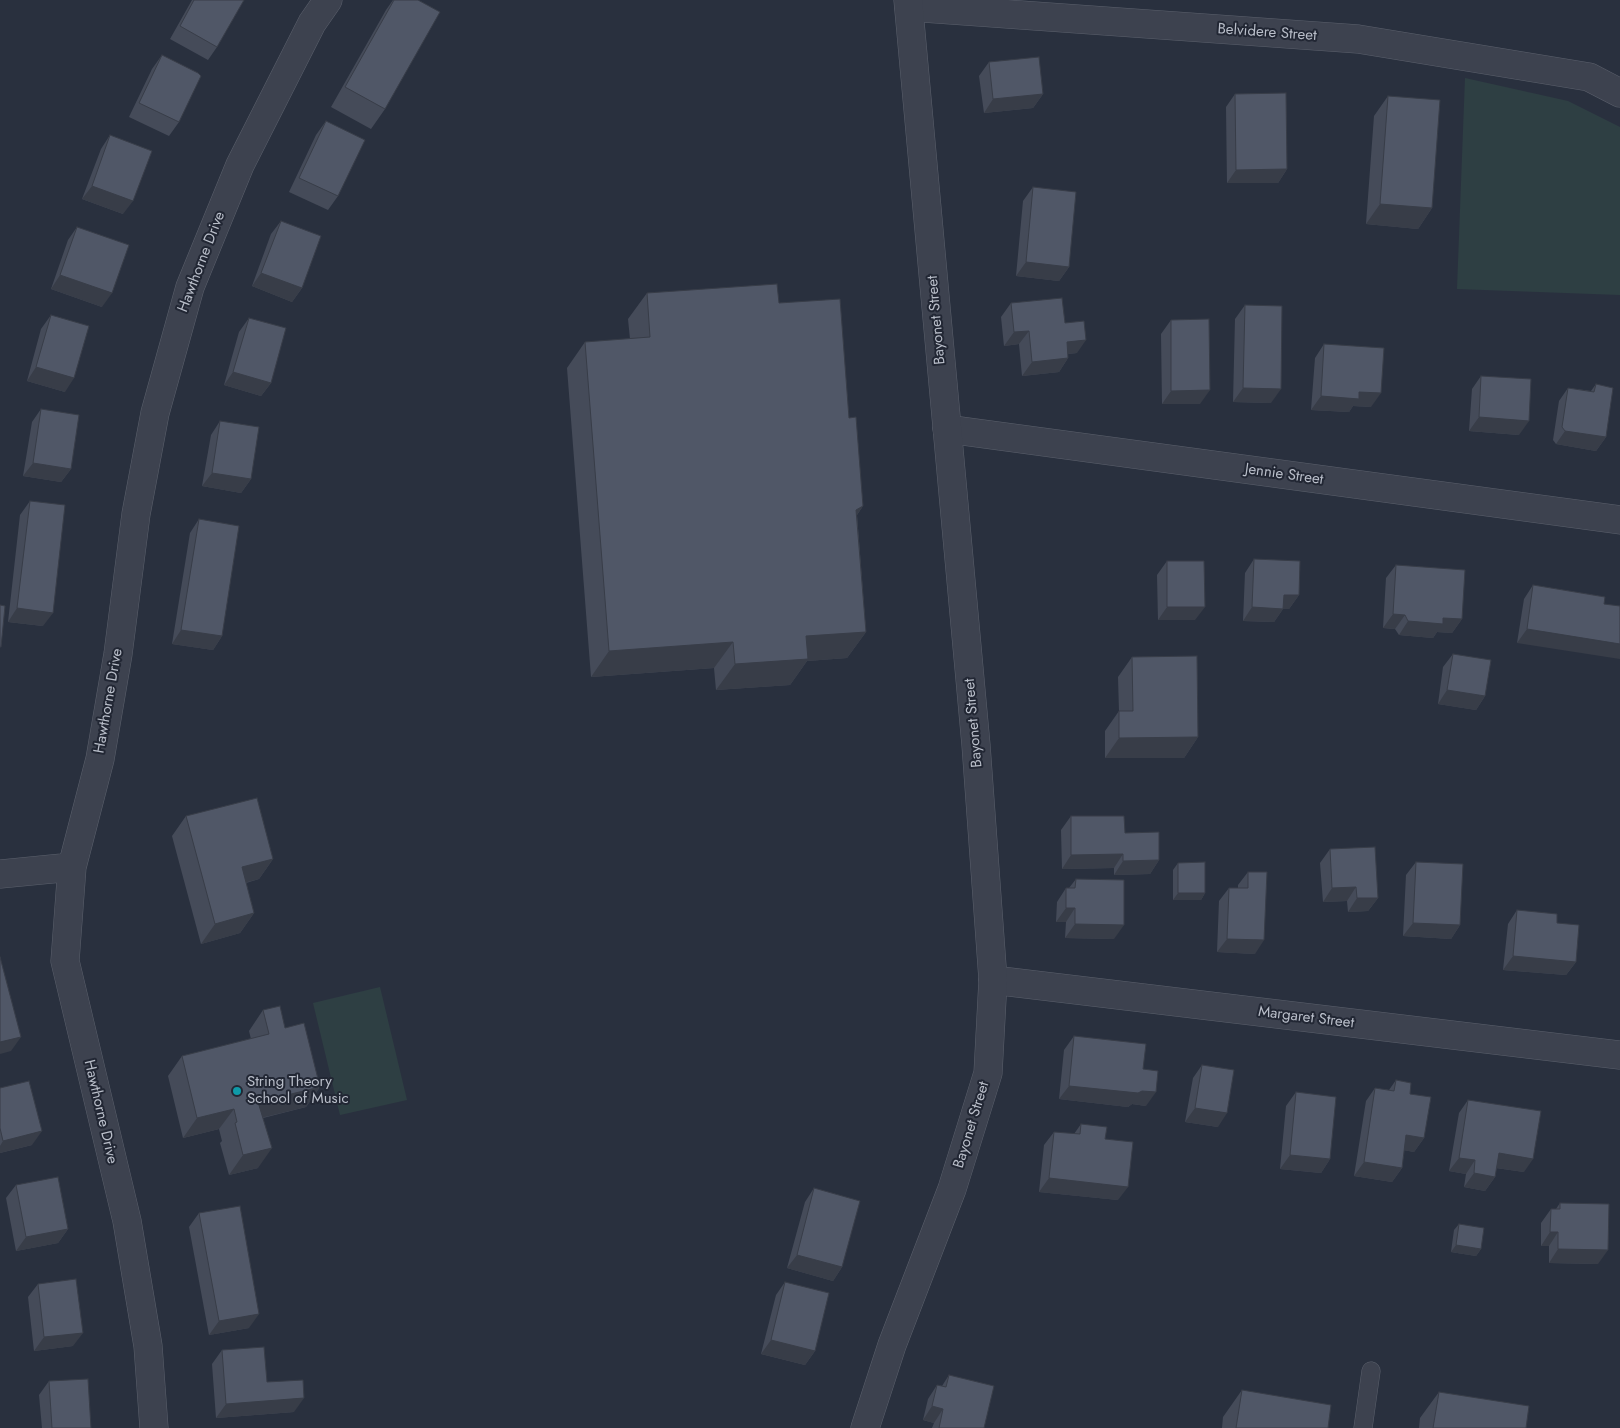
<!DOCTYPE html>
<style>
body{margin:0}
canvas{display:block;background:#29303e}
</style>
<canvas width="1620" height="1428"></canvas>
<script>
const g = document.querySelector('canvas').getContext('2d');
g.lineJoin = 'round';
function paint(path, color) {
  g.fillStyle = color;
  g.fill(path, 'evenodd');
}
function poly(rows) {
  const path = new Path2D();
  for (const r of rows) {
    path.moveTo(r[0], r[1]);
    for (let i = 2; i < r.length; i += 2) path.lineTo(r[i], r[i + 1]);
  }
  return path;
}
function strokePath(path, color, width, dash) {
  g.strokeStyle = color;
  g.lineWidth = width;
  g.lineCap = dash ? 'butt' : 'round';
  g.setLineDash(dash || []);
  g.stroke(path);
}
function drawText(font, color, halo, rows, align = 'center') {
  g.font = font + ' Jost,sans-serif';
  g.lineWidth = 4;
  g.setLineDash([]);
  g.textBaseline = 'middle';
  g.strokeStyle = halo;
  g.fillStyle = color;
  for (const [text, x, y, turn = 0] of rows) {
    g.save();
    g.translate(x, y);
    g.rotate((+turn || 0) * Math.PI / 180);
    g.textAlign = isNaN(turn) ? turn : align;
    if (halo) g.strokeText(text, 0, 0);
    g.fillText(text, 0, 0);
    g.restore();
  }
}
paint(poly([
 [1465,78,1568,101,1620,127,1620,295,1457,289],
 [380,987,407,1100,340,1115,313,1003]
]), '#2e3f43');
const service = poly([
 [1363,1428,1371,1371]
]);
const minor = poly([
 [909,7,1358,39,1589,77,1620,93],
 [947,429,1620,520],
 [0,874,72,867],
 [993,980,1620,1055],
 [154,1428,148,1346,127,1221,65,961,72,867,100,759,118,654,136,514,155,413,190,287,240,165,312,23,328,0]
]);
const tertiary = poly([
 [865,1428,892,1345,952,1189,988,1073,993,980,976,745,908,0]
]);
strokePath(service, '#5b606c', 19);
strokePath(minor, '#5b606c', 29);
strokePath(tertiary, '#5b606c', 29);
strokePath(service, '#3d424f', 18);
strokePath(minor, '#3d424f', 28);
strokePath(tertiary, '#3d424f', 28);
paint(poly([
 [192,0,244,0,217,47,208,60,170,39],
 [393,0,418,0,385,109,371,129,331,107,386,10],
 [162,55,179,122,169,136,129,117,152,69],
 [989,62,1043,94,1033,108,984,113,979,76],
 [1235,94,1287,169,1278,183,1227,183,1226,107],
 [1388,96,1432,208,1418,229,1366,224,1374,116],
 [326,121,338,196,328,210,289,192,316,135],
 [110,135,123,214,82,199,101,149],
 [1033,187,1069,267,1059,281,1016,276,1023,201],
 [281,221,302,288,292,302,252,286,271,234],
 [77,227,102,307,51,289,68,240],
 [647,293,779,303,849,418,863,506,857,515,866,632,847,658,807,661,790,685,716,690,714,668,591,677,567,368,585,342,630,339,628,319],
 [1011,303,1065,323,1077,353,1068,354,1068,358,1059,372,1022,376,1019,344,1004,346,1001,317],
 [1245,305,1271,403,1233,402,1235,319],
 [51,315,65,392,27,381,41,329],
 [249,318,271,383,261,396,224,385,239,332],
 [1171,320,1200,404,1162,404,1161,334],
 [1324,344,1371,407,1353,406,1349,412,1311,410,1315,358],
 [1481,376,1519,435,1469,431,1472,389],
 [1596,384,1606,437,1596,451,1556,444,1553,440,1559,401,1568,388,1591,391],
 [41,409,71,469,61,482,23,476,32,422],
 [220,421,251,479,241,493,202,486,211,435],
 [30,501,43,626,8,622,20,515],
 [199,519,222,636,213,650,172,644,190,533],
 [1254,559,1299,595,1289,609,1283,609,1274,622,1243,621,1245,573],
 [1167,561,1195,620,1158,620,1157,575],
 [1396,565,1462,619,1452,633,1437,632,1433,638,1399,635,1395,629,1383,628,1386,578],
 [1533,585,1605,597,1517,643,1524,599],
 [1453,654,1485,696,1476,710,1438,704,1443,667],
 [1132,657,1198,737,1184,758,1105,758,1105,731,1119,711,1118,677],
 [186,816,273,859,259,879,246,883,254,913,240,933,201,944,172,836],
 [1071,816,1125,833,1159,860,1150,874,1114,875,1114,868,1062,869,1061,830],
 [1330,849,1378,898,1368,911,1348,912,1347,901,1323,902,1320,863],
 [1416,862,1460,925,1451,939,1403,936,1406,875],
 [1178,863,1205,893,1201,900,1173,900,1173,870],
 [1248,872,1255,954,1217,952,1219,901,1229,888,1238,888,1238,885],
 [1076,879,1114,939,1065,938,1066,922,1056,922,1057,902,1066,888,1069,888],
 [1517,910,1557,923,1576,962,1566,975,1503,970,1508,924],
 [263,1010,285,1028,320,1087,306,1107,263,1118,258,1168,229,1175,220,1143,222,1141,219,1129,183,1138,168,1076,182,1056,251,1039,249,1031],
 [1074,1036,1143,1069,1146,1106,1132,1104,1128,1107,1059,1099,1064,1050],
 [1202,1065,1218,1127,1185,1122,1193,1078],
 [1396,1080,1410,1094,1424,1138,1414,1152,1404,1150,1402,1168,1392,1182,1354,1176,1366,1101,1375,1088,1389,1090],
 [0,1088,32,1145,0,1153],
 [1296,1092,1330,1159,1321,1173,1280,1169,1286,1106],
 [1468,1100,1524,1172,1496,1168,1495,1177,1485,1191,1464,1187,1466,1174,1449,1171,1459,1113],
 [1081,1124,1118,1200,1039,1192,1044,1145,1054,1132,1074,1134],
 [16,1185,68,1229,58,1243,16,1251,6,1198],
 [814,1188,842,1267,833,1281,787,1268,805,1202],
 [1560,1203,1598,1264,1549,1263,1549,1246,1541,1246,1541,1223,1551,1209,1556,1209],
 [199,1213,249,1328,209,1335,189,1227],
 [1459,1224,1481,1249,1476,1256,1451,1252,1454,1230],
 [785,1282,815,1351,805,1365,761,1354,776,1295],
 [38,1284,73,1346,34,1351,28,1297],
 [222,1350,267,1382,294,1412,216,1418,212,1364],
 [949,1375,984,1428,932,1428,934,1423,923,1420,928,1399,937,1385,942,1386],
 [49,1381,91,1428,42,1428,39,1395],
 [1242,1390,1328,1428,1222,1428,1223,1417],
 [1439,1392,1526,1428,1419,1428,1420,1418]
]), '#454b59');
paint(poly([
 [1043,94,1033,108,984,113,993,99],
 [1287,169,1278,183,1227,183,1236,170],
 [92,186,133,201,123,214,82,199],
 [1380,204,1432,208,1418,229,1366,224],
 [1026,262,1069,267,1059,281,1016,276],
 [261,273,302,288,292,302,252,286],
 [60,275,112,293,102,307,51,289],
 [1029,331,1019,344,1004,346,1014,332],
 [1086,340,1077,353,1057,355,1067,342],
 [1068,358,1059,372,1022,376,1032,362],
 [36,367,74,378,65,392,27,381],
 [233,372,271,383,261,396,224,385],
 [1243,388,1281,389,1271,403,1233,402],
 [1210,390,1200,404,1162,404,1171,391],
 [1359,392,1381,393,1371,407,1353,406,1349,412,1311,410,1321,396],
 [1479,417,1529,421,1519,435,1469,431],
 [1565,431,1606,437,1596,451,1556,444],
 [33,463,71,469,61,482,23,476],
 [212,473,251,479,241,493,202,486],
 [863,506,845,532,856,510],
 [1284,595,1299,595,1289,609,1283,609,1274,622,1243,621,1252,607],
 [1167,607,1205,607,1195,620,1158,620],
 [17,608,53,613,43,626,8,622],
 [1393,614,1405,615,1395,629,1383,628],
 [1443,618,1462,619,1452,633,1437,632,1433,638,1399,635,1408,621],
 [1527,629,1620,644,1620,659,1517,643],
 [181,630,222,636,213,650,172,644],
 [866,632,847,658,807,661,790,685,716,690,735,664,806,636],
 [733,642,714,668,591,677,609,651],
 [1447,690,1485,696,1476,710,1438,704],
 [1198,737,1184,758,1105,758,1119,738],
 [1123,854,1114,868,1062,869,1071,855],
 [273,859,259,879,228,887,242,867],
 [1159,860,1150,874,1114,875,1123,861],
 [1356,887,1347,901,1323,902,1332,888],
 [1178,893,1205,893,1201,900,1173,900],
 [1357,898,1378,898,1368,911,1348,912],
 [1066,908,1075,908,1066,922,1056,922],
 [254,913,240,933,201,944,215,924],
 [1413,923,1460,925,1451,939,1403,936],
 [1075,924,1124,925,1114,939,1065,938],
 [1227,939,1264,940,1255,954,1217,952],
 [1513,956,1576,962,1566,975,1503,970],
 [21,1037,11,1051,0,1054,0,1042],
 [1069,1086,1142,1091,1156,1092,1146,1106,1132,1104,1128,1107,1059,1099],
 [320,1087,306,1107,244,1122,258,1102],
 [1195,1108,1227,1113,1218,1127,1185,1122],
 [234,1109,219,1129,183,1138,197,1118],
 [42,1131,32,1145,0,1153,0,1146,3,1141],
 [1406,1135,1424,1138,1414,1152,1397,1149],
 [272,1148,258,1168,229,1175,243,1155],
 [1499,1153,1533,1159,1524,1172,1489,1167],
 [1290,1155,1330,1159,1321,1173,1280,1169],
 [1459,1158,1475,1160,1466,1174,1449,1171],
 [1364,1162,1402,1168,1392,1182,1354,1176],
 [1474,1173,1495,1177,1485,1191,1464,1187],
 [1049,1178,1128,1187,1118,1200,1039,1192],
 [68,1229,58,1243,16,1251,26,1237],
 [1550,1232,1558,1232,1549,1246,1541,1246],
 [1456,1245,1481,1249,1476,1256,1451,1252],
 [1558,1249,1608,1250,1598,1264,1549,1263],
 [797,1255,842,1267,833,1281,787,1268],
 [259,1314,249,1328,209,1335,219,1321],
 [83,1333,73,1346,34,1351,44,1337],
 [771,1340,815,1351,805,1365,761,1354],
 [304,1398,294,1412,216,1418,226,1404],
 [932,1406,943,1409,934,1423,923,1420]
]), '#383d48');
const building = poly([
 [194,0,244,0,217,47,180,26,194,0],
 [394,0,418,0,440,12,385,109,345,87,394,0],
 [162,55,198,73,201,76,179,122,139,103,162,55],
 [1039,57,1043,94,993,99,989,62,1039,57],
 [1286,93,1287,169,1236,170,1235,94,1286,93],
 [1388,96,1440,100,1432,208,1380,204,1388,96],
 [326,121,365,140,338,196,299,178,326,121],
 [110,135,152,151,133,201,92,186,110,135],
 [1033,187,1076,192,1069,267,1026,262,1033,187],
 [281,221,321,236,302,288,261,273,281,221],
 [77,227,129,245,112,293,60,275,77,227],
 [777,284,779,303,840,299,849,418,856,417,863,506,856,510,866,632,806,636,808,659,735,664,733,642,609,651,585,342,650,337,647,293,777,284],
 [1062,298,1065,323,1084,321,1086,340,1067,342,1068,358,1032,362,1029,331,1014,332,1011,303,1062,298],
 [1245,305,1282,306,1281,389,1243,388,1245,305],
 [51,315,89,326,74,378,36,367,51,315],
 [249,318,286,328,271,383,233,372,249,318],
 [1209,319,1210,390,1171,391,1171,320,1209,319],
 [1324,344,1384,348,1381,393,1359,392,1359,399,1321,396,1324,344],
 [1481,376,1531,379,1529,421,1479,417,1481,376],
 [1596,384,1613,388,1606,437,1565,431,1562,427,1568,388,1594,392,1596,384],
 [41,409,79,415,71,469,33,463,41,409],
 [220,421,259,427,251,479,212,473,220,421],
 [30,501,65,505,53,613,17,608,30,501],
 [199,519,239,526,222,636,181,630,199,519],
 [1254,559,1300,561,1299,595,1284,595,1283,609,1252,607,1254,559],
 [1167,561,1204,561,1205,607,1167,607,1167,561],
 [1396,565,1465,570,1462,619,1443,618,1443,624,1408,621,1405,615,1393,614,1396,565],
 [1533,585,1605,597,1604,604,1620,606,1620,644,1527,629,1533,585],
 [0,605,5,606,1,647,0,647,0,605],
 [1453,654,1491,660,1485,696,1447,690,1453,654],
 [1197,656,1198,737,1119,738,1119,711,1133,711,1132,657,1197,656],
 [257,798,273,859,242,867,254,913,215,924,186,816,257,798],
 [1071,816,1124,816,1125,833,1159,832,1159,860,1123,861,1123,854,1071,855,1071,816],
 [1375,847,1378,898,1357,898,1356,887,1332,888,1330,849,1375,847],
 [1205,862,1205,893,1178,893,1178,863,1205,862],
 [1416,862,1463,864,1460,925,1413,923,1416,862],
 [1248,872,1267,872,1264,940,1227,939,1229,888,1248,888,1248,872],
 [1076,879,1124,880,1124,925,1075,924,1075,908,1066,908,1066,888,1075,888,1076,879],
 [1517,910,1557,914,1557,923,1579,925,1576,962,1513,956,1517,910],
 [0,957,21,1037,0,1042,0,957],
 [280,1006,285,1028,304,1023,320,1087,258,1102,272,1148,243,1155,235,1123,237,1122,234,1109,197,1118,182,1056,269,1034,263,1010,280,1006],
 [1074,1036,1146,1044,1143,1069,1158,1071,1156,1092,1142,1091,1138,1093,1069,1086,1074,1036],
 [1202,1065,1234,1070,1227,1113,1195,1108,1202,1065],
 [1396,1080,1411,1083,1410,1094,1431,1097,1424,1138,1406,1135,1402,1168,1364,1162,1375,1088,1394,1091,1396,1080],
 [29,1081,42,1131,3,1141,0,1128,0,1088,29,1081],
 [1296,1092,1336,1097,1330,1159,1290,1155,1296,1092],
 [1468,1100,1541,1111,1533,1159,1499,1153,1495,1177,1474,1173,1475,1160,1459,1158,1468,1100],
 [1081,1124,1107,1127,1105,1139,1133,1142,1128,1187,1049,1178,1054,1132,1080,1134,1081,1124],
 [58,1177,68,1229,26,1237,16,1185,58,1177],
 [814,1188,860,1201,842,1267,797,1255,814,1188],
 [1560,1203,1609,1204,1608,1250,1558,1249,1558,1232,1550,1232,1551,1209,1560,1209,1560,1203],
 [240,1206,259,1314,219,1321,199,1213,240,1206],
 [1459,1224,1484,1228,1481,1249,1456,1245,1459,1224],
 [76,1279,83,1333,44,1337,38,1284,76,1279],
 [785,1282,829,1293,815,1351,771,1340,785,1282],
 [264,1347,267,1382,303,1380,304,1398,226,1404,222,1350,264,1347],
 [949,1375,994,1386,984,1428,939,1428,943,1409,932,1406,937,1385,946,1387,949,1375],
 [88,1379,91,1428,52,1428,49,1381,88,1379],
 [1242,1390,1331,1405,1328,1428,1236,1428,1242,1390],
 [1439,1392,1529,1406,1526,1428,1433,1428,1439,1392]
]);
paint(building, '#505767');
strokePath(building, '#383d48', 1);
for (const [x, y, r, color] of [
 [237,1091,5,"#0f9aa8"]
]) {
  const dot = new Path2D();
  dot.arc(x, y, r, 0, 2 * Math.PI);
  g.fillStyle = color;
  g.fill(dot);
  strokePath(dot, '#222734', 2);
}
drawText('15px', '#b9bec9', '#222734', [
 ["Belvidere Street",1267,33,4],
 ["Hawthorne Drive",202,262,-69],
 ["Bayonet Street",937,320,-95],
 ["Jennie Street",1284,475,8],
 ["Hawthorne Drive",109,701,-80],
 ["Bayonet Street",974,723,-95],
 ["Margaret Street",1306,1018,7],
 ["Hawthorne Drive",100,1112,77],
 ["Bayonet Street",972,1125,-73]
]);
drawText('15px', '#b9bec9', '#222734', [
 ["String Theory",247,1082],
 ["School of Music",247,1099]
], 'left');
</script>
